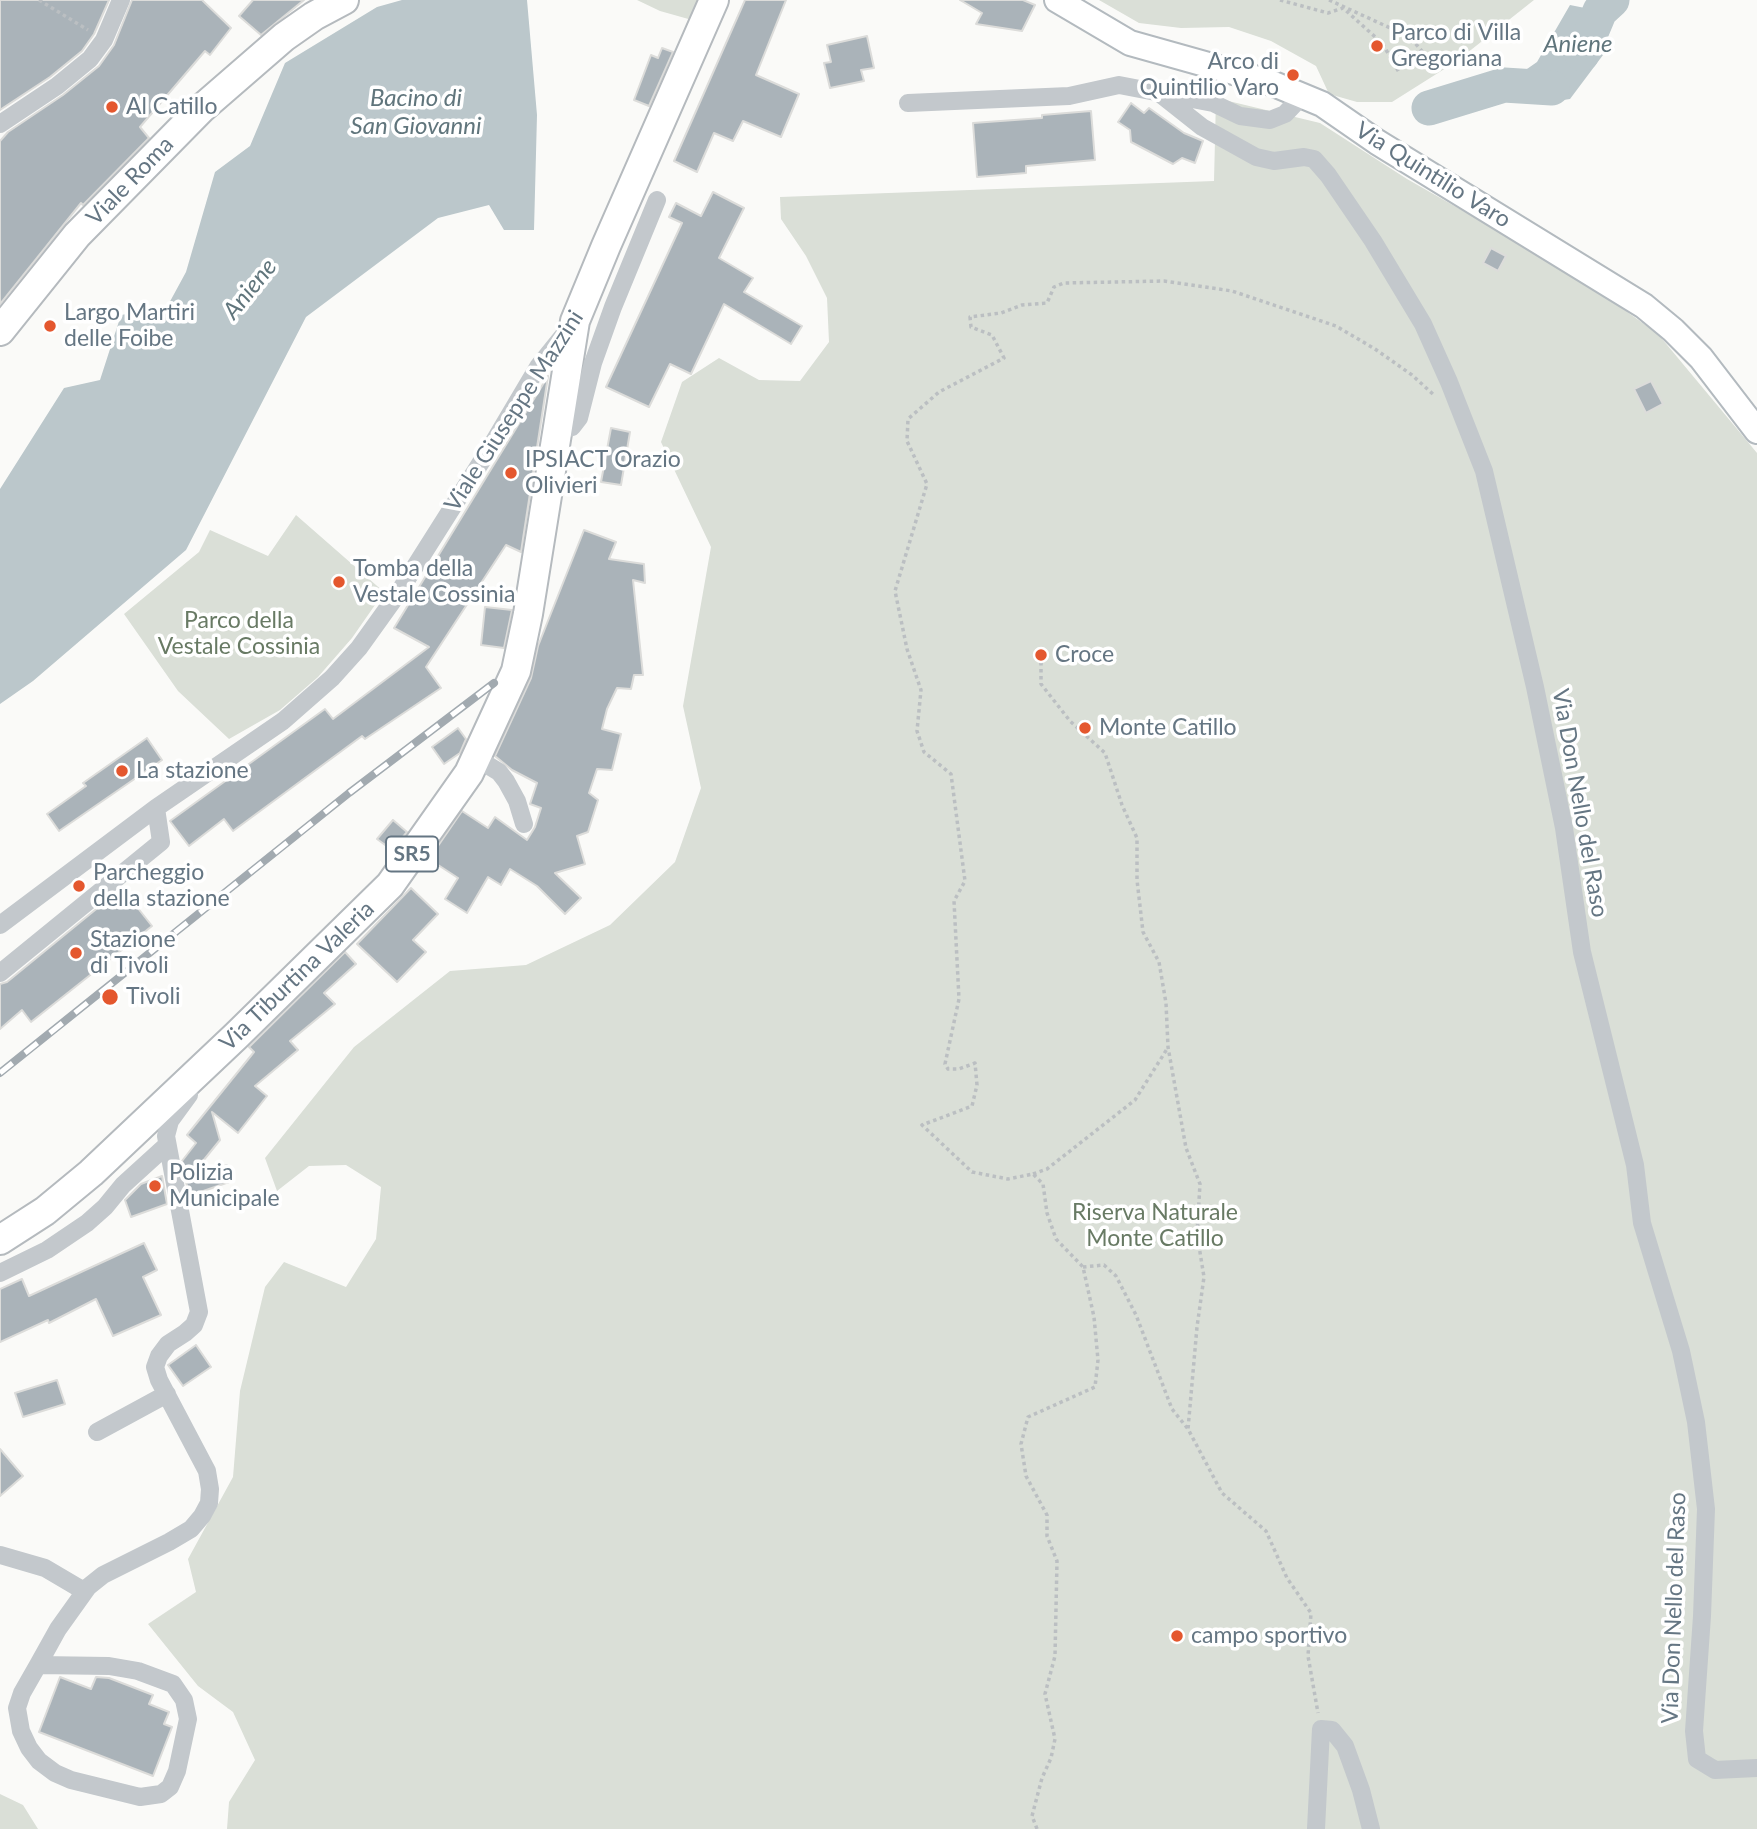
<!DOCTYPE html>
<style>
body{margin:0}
canvas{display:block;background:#fafaf8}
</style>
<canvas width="1757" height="1829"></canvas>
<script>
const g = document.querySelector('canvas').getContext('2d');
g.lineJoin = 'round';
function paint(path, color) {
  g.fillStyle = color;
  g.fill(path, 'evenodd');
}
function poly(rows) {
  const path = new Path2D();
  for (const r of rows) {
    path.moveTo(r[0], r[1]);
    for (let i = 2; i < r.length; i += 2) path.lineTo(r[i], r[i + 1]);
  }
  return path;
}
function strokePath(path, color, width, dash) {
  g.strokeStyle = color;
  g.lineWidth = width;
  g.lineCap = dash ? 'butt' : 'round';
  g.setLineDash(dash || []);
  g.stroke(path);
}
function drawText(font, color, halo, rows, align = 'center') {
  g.font = font + ' Lato,sans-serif';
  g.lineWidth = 7;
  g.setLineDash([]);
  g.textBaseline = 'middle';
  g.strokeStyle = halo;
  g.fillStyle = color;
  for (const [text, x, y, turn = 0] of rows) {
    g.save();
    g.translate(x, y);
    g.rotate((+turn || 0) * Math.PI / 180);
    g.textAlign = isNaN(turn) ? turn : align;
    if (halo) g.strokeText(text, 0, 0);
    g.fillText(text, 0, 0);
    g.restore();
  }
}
paint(poly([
 [637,0,700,0,692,20,660,11],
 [1099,0,1534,0,1457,61,1392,102,1357,102,1329,94,1316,66,1271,41,1229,27,1181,28,1139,23],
 [1216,98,1320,123,1407,179,1574,274,1658,334,1757,453,1757,1829,227,1829,229,1802,255,1760,233,1712,198,1686,148,1624,196,1592,188,1559,233,1477,240,1391,265,1287,284,1262,346,1287,376,1239,381,1187,346,1165,309,1166,277,1191,265,1158,354,1047,450,971,526,965,610,925,675,862,701,788,683,706,711,547,661,442,682,382,719,358,759,380,800,381,829,342,827,298,806,256,781,219,780,197,1214,181],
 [296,515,384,592,352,638,318,677,280,710,229,739,178,691,124,614,199,552,210,530,268,556],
 [0,1794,23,1805,38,1829,0,1829]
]), '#dadfd7');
paint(poly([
 [402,0,527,0,537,115,534,230,504,230,489,205,438,218,306,317,186,550,33,681,0,704,0,489,64,388,100,380,121,315,167,307,186,272,215,172,250,146,285,63,377,7],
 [1570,5,1600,11,1609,47,1570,99,1537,104,1504,85,1537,62]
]), '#bbc7cb');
strokePath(poly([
 [1582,54,1600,11,1612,0],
 [1429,108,1504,85,1552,88]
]), '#bbc7cb', 35);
const building = poly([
 [0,0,109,0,94,34,82,51,50,77,0,110,0,0],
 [132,0,202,0,231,28,210,55,205,51,140,127,149,138,83,205,81,203,0,304,0,141,8,132,63,95,99,66,114,45,132,0],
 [253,0,304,0,261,35,239,16,253,0],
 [745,0,786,0,756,75,799,94,781,137,743,121,733,141,714,133,697,172,674,161,745,0],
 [960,0,1023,0,1035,5,1022,31,976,24,982,13,960,0],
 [867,36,874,68,861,70,864,81,830,88,824,63,831,62,827,45,867,36],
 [662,48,673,52,649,106,634,100,651,55,658,58,662,48],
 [1131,103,1144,113,1149,108,1184,133,1203,141,1195,163,1182,158,1173,164,1131,142,1130,130,1118,122,1131,103],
 [1091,111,1095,160,1026,166,1026,173,977,177,973,123,1042,118,1042,115,1091,111],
 [713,192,744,208,719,258,753,278,744,292,802,326,791,344,724,304,691,374,670,364,649,407,606,387,682,223,669,217,676,203,701,216,713,192],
 [1491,248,1506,256,1498,271,1483,263,1491,248],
 [548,376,521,552,506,545,426,667,441,688,365,739,362,736,233,831,224,819,189,846,170,821,325,709,333,719,429,647,394,628,548,376],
 [1651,381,1663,404,1646,413,1634,389,1651,381],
 [611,428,630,432,621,485,601,482,611,428],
 [584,530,616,542,609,559,644,564,645,583,633,580,643,675,634,675,631,689,617,688,607,709,602,729,621,734,612,770,597,769,589,793,598,800,588,832,577,836,585,864,555,873,581,898,565,914,537,886,510,869,501,885,488,877,467,913,445,899,458,878,429,859,462,811,488,828,495,817,527,840,535,827,541,808,530,804,537,783,512,770,495,756,531,678,538,646,584,530],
 [485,607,512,610,504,648,481,645,485,607],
 [458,728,466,739,460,753,444,764,432,747,458,728],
 [147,738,162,760,59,831,47,814,86,786,83,783,147,738],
 [393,820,407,832,392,850,377,839,393,820],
 [122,888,152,926,31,1022,22,1010,0,1029,0,984,7,982,122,888],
 [411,888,438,914,413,940,426,952,397,982,357,944,411,888],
 [345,952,356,964,324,993,335,1004,290,1041,298,1050,255,1086,267,1096,238,1133,212,1112,220,1140,190,1177,227,1165,232,1181,189,1196,182,1161,196,1143,187,1135,254,1052,249,1047,345,952],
 [162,1176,167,1204,131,1217,125,1200,141,1184,162,1176],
 [144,1243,157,1270,143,1277,161,1315,113,1336,96,1299,49,1323,48,1320,0,1342,0,1289,22,1279,29,1296,144,1243],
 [196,1345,211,1367,183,1386,168,1365,196,1345],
 [57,1380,65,1404,23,1417,15,1393,57,1380],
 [0,1449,23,1476,0,1496,0,1449],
 [60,1677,91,1689,96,1677,109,1678,153,1695,149,1704,169,1712,164,1724,172,1727,153,1776,39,1732,60,1677]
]);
paint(building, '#aab3b9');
strokePath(building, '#dcdcda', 2);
const secondary = poly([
 [1057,0,1130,43,1269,82,1322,104,1377,142,1644,306,1673,330,1701,358,1757,431]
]);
const primary = poly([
 [0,331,77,235,201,109,284,37,314,16,344,0],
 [0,1240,45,1211,91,1173,236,1036,390,885,469,773,516,671,528,614,575,321,606,246,714,0]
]);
strokePath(secondary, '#b3babf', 28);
strokePath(primary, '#b5babe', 32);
strokePath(poly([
 [39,0,88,30],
 [1280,0,1328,13,1343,8,1382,43,1400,74],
 [1329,0,1410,37,1426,56],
 [1041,655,1041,684,1070,721,1105,753,1122,805,1137,838,1137,880,1143,932,1159,962,1166,1003,1168,1047,1186,1148,1200,1184,1197,1234,1204,1277,1197,1327,1188,1429,1222,1493,1266,1531,1287,1578,1311,1613,1308,1656,1318,1713],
 [1033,1174,1047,1169,1135,1100,1167,1049],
 [1083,1267,1104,1265,1116,1276,1136,1315,1172,1409,1188,1429],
 [1037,1829,1032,1816,1042,1778,1051,1758,1055,1739,1045,1694,1055,1656,1057,1561,1047,1536,1047,1515,1026,1476,1021,1444,1028,1417,1095,1387,1098,1360,1094,1317,1083,1267,1056,1239,1047,1213,1043,1184,1033,1174,1008,1179,972,1172,922,1125,972,1106,977,1085,975,1063,959,1069,948,1069,945,1064,959,999,954,901,965,881,951,774,924,752,917,731,921,690,907,649,895,591,927,484,907,441,908,419,939,392,1004,358,992,335,971,327,970,317,1001,313,1022,305,1047,303,1054,287,1064,283,1164,281,1232,291,1336,326,1375,349,1412,375,1435,396]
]), '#bbbfc2', 3.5, [3.5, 3.5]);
strokePath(poly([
 [1159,93,1202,127,1256,157,1274,161,1304,157,1314,159,1328,175,1373,241,1423,324,1449,382,1484,471,1535,687,1564,828,1582,952,1635,1165,1642,1223,1681,1351,1696,1422,1706,1509,1702,1616,1694,1731,1697,1759,1715,1770,1757,1768],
 [908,103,1069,96,1119,85,1213,103,1240,116,1270,120,1285,114,1302,96],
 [0,124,57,86,90,59,104,40,121,0],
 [556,431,572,427,579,418,593,363,613,307,657,200],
 [476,758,499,772,506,781,517,801,524,824],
 [0,925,156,808,283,721,332,678,359,648,397,595,490,448,538,367,571,326],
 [0,973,161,842,156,808],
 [0,1273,47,1250,87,1223,105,1207,123,1185,167,1145],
 [97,1432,167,1394],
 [0,1555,45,1568,84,1591],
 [38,1665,109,1666,138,1671,173,1684,184,1700,188,1719,177,1771,170,1787,161,1794,140,1797,71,1780,55,1773,39,1761,29,1748,21,1731,17,1708,22,1693,38,1665,58,1629,88,1587,103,1575,169,1542,191,1529,202,1516,209,1503,210,1489,207,1471,159,1380,155,1367,159,1356,168,1344,185,1333,194,1325,199,1312,166,1136,170,1121,189,1095],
 [1316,1829,1321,1729,1332,1730,1345,1746,1361,1790,1371,1829]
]), '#c3c8cc', 18);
strokePath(secondary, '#fff', 24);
strokePath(primary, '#fff', 28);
const rail = poly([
 [0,1073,349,793,494,683]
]);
strokePath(rail, '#a2aab0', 8);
strokePath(rail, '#fff', 5, [16]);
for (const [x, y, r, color] of [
 [1377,46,7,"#e4572e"],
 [1293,75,7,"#e4572e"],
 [112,107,7,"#e4572e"],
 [50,326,7,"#e4572e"],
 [511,473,7,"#e4572e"],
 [339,582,7,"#e4572e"],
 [1041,655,7,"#e4572e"],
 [1085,728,7,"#e4572e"],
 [122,771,7,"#e4572e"],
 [79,886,7,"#e4572e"],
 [76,953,7,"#e4572e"],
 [110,997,9,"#e4572e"],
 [155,1186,7,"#e4572e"],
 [1177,1636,7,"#e4572e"]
]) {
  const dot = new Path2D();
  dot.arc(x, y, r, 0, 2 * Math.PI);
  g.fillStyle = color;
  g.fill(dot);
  strokePath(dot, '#fff', 2.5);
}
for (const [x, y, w] of [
 [412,854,52]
]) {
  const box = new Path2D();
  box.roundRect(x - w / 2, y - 17.5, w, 35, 5);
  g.fillStyle = '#fff';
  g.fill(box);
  strokePath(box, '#657683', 2);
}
drawText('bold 21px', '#657683', null, [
 ["SR5",412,854]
]);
drawText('23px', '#657683', '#fff', [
 ["Parco di Villa",1391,33],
 ["Gregoriana",1391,59],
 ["Arco di",1279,62,"right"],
 ["Quintilio Varo",1279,88,"right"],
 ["Al Catillo",126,107],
 ["Largo Martiri",64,313],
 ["delle Foibe",64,339],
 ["IPSIACT Orazio",525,460],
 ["Olivieri",525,486],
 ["Tomba della",353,569],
 ["Vestale Cossinia",353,595],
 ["Croce",1055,655],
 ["Monte Catillo",1099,728],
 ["La stazione",136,771],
 ["Parcheggio",93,873],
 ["della stazione",93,899],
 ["Stazione",90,940],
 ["di Tivoli",90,966],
 ["Tivoli",126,997],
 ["Polizia",169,1173],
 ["Municipale",169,1199],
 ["campo sportivo",1191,1636]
], 'left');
drawText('23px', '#657683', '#fff', [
 ["Via Quintilio Varo",1433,175,32],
 ["Viale Roma",130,181,-46],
 ["Viale Giuseppe Mazzini",514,411,-57],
 ["Via Don Nello del Raso",1580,803,80],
 ["Via Tiburtina Valeria",297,976,-44],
 ["Via Don Nello del Raso",1674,1608,-88]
]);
drawText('23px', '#687a64', '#fff', [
 ["Parco della",239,621],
 ["Vestale Cossinia",239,647],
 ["Riserva Naturale",1155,1213],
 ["Monte Catillo",1155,1239]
]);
drawText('italic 24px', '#60757c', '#fff', [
 ["Aniene",1578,44],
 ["Bacino di",416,98],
 ["San Giovanni",416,126],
 ["Aniene",250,289,-51]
]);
</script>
